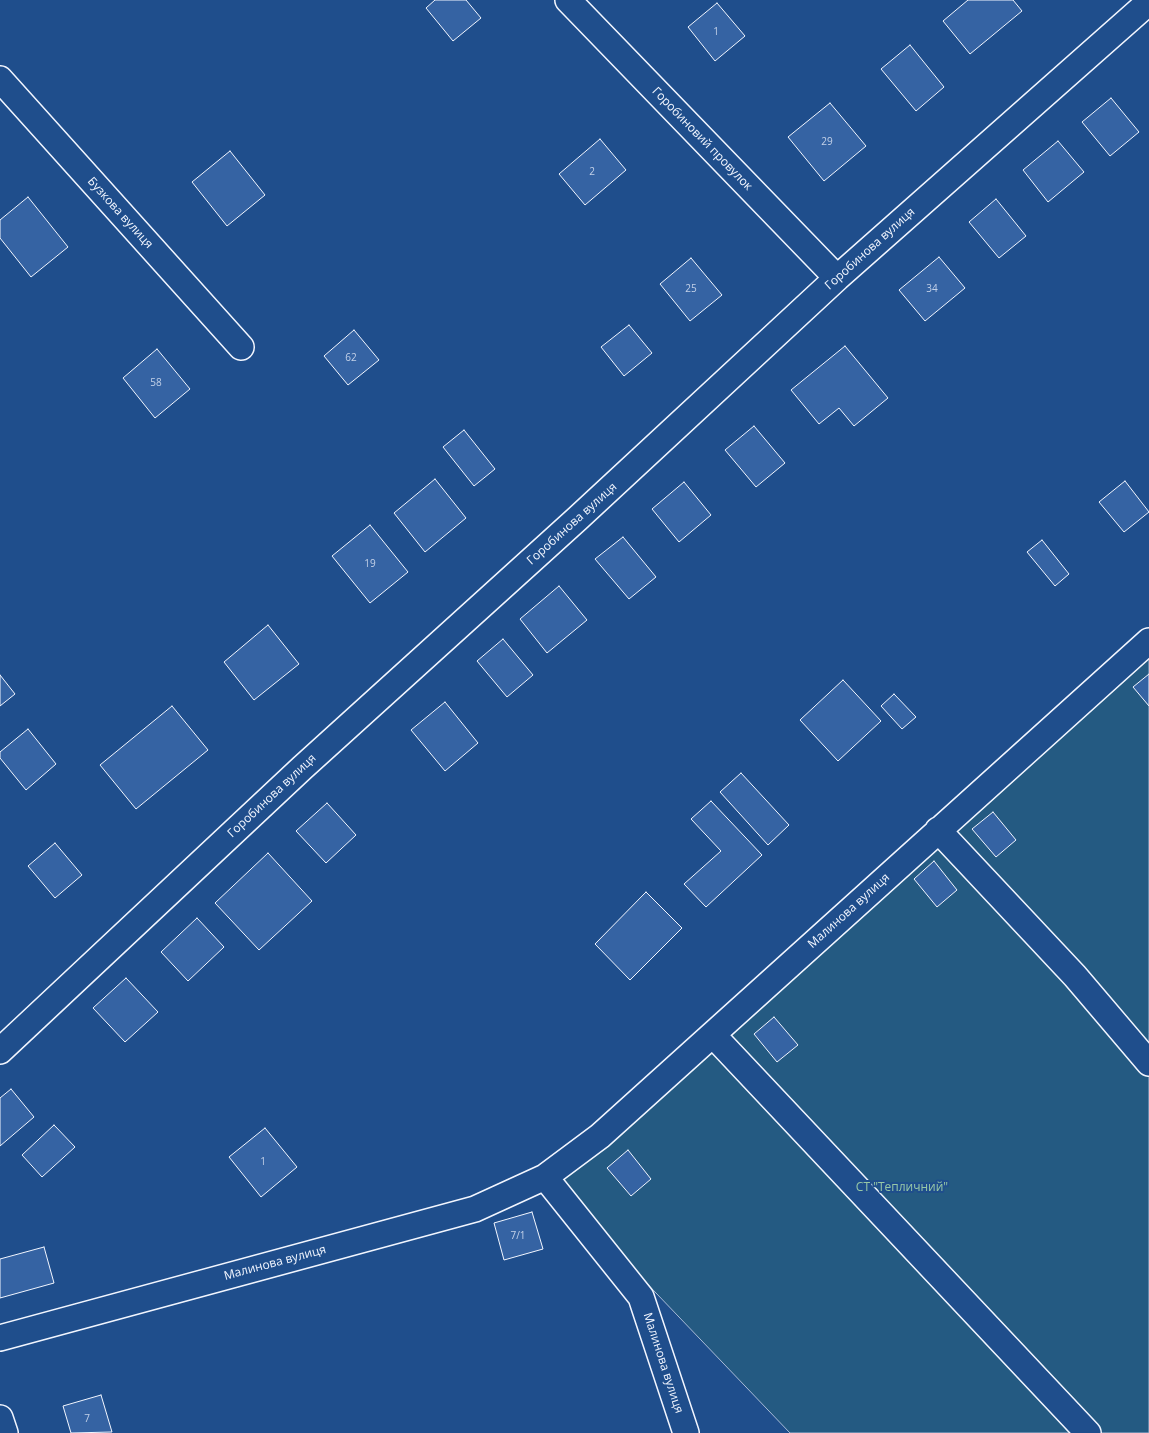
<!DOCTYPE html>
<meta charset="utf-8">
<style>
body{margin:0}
canvas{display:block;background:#1f4e8c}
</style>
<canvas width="1149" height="1433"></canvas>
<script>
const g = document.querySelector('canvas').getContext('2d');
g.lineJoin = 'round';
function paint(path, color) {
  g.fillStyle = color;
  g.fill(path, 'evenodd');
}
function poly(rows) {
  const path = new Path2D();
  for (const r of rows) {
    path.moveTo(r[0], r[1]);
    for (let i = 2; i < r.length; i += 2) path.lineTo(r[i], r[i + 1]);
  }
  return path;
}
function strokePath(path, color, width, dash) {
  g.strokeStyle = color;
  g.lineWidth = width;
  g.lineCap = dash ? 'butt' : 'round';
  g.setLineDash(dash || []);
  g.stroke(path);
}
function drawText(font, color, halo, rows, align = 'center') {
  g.font = font + ' "Open Sans",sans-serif';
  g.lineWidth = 4;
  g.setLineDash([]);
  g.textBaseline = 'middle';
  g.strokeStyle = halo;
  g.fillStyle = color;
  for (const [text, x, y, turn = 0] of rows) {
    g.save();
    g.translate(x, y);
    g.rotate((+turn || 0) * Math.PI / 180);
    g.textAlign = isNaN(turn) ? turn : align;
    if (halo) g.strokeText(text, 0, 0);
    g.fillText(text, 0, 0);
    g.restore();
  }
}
const green = poly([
 [1149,635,1149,1433,790,1433,545,1177,1149,635]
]);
paint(green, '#245a82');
strokePath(green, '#a8bbd7', 1);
const building = poly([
 [435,0,466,0,481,18,453,41,426,8,435,0],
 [968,0,1013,0,1022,11,970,54,943,21,968,0],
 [717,3,745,36,715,61,688,27,717,3],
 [910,45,944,87,916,111,881,69,910,45],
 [1111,98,1139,132,1110,156,1082,122,1111,98],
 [830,103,866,146,824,181,788,137,830,103],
 [600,139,626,170,585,205,559,174,600,139],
 [1058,141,1084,172,1048,202,1023,170,1058,141],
 [230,151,265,195,227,226,192,182,230,151],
 [28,197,68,247,31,277,0,238,0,220,28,197],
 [996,199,1026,236,999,258,969,222,996,199],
 [939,257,965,288,925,321,899,290,939,257],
 [691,258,722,295,690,321,660,284,691,258],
 [629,325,652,353,624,376,601,347,629,325],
 [354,330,379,360,348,385,324,356,354,330],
 [845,346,888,398,854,426,839,408,819,424,791,390,845,346],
 [157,349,190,389,155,418,123,378,157,349],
 [754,426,785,463,756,487,725,450,754,426],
 [464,430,495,469,474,486,443,447,464,430],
 [435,479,466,518,425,552,394,513,435,479],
 [1125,481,1149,512,1124,532,1099,502,1125,481],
 [684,482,711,515,679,542,652,509,684,482],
 [370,525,408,572,370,603,332,556,370,525],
 [623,537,656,577,629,599,595,559,623,537],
 [1042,540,1069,574,1055,586,1027,552,1042,540],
 [559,586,587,620,547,653,520,619,559,586],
 [268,625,299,664,254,700,224,662,268,625],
 [503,639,533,675,507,697,477,661,503,639],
 [1149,674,1149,706,1133,687,1149,674],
 [0,675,15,694,0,706,0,675],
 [843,680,881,721,838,761,800,720,843,680],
 [894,694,916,717,902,729,881,706,894,694],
 [445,702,478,743,445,771,411,730,445,702],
 [172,706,208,750,136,809,100,765,172,706],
 [28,729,56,764,26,790,0,758,0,752,28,729],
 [741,773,789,825,768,845,720,792,741,773],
 [711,801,762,855,706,907,684,884,721,851,691,819,711,801],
 [327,803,356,835,326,863,296,831,327,803],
 [993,812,1016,840,996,857,972,829,993,812],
 [55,843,82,875,55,898,28,866,55,843],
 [268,853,312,901,259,950,215,903,268,853],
 [934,861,957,890,937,907,914,879,934,861],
 [646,892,682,928,630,980,595,944,646,892],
 [197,918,224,947,188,981,161,952,197,918],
 [126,978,158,1012,125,1042,93,1008,126,978],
 [774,1017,798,1045,777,1062,754,1034,774,1017],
 [11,1089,34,1117,0,1146,0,1098,11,1089],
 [54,1125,75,1147,42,1177,22,1155,54,1125],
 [265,1128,297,1167,261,1197,229,1157,265,1128],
 [628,1150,651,1179,631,1196,607,1168,628,1150],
 [532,1212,543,1249,504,1260,494,1223,532,1212],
 [44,1247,54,1283,0,1298,0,1259,44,1247],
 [101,1395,112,1432,71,1433,63,1406,101,1395]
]);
paint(building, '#3563a3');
strokePath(building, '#f2f6ff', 1);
const minor = poly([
 [568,0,837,278],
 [0,79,241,347],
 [938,830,1075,976,1149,1063],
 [713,1035,1088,1433],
 [0,1051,302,768,577,519,837,278,1149,2],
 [545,1177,641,1297,686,1433],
 [0,1338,475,1209,545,1177,600,1136,1149,641],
 [0,1418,5,1433]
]);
strokePath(minor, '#f2f6ff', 28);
strokePath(minor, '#1f4e8c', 25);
drawText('10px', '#c3d1e8', null, [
 ["1",716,32],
 ["29",827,142],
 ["2",592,172],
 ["25",691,289],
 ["34",932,289],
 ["62",351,358],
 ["58",156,383],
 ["19",370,564],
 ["1",263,1162],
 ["7/1",518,1236],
 ["7",87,1419]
]);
drawText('12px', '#f2f6ff', '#1f4e8c', [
 ["Горобиновий провулок",702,139,46],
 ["Бузкова вулиця",120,213,48],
 ["Горобинова вулиця",870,249,-42],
 ["Горобинова вулиця",572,524,-42],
 ["Горобинова вулиця",272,796,-43],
 ["Малинова вулиця",849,911,-42],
 ["Малинова вулиця",275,1263,-15],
 ["Малинова вулиця",663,1363,72]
]);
drawText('12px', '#97c8a6', '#1f4e8c', [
 ["СТ \"Тепличний\"",902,1188]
]);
</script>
